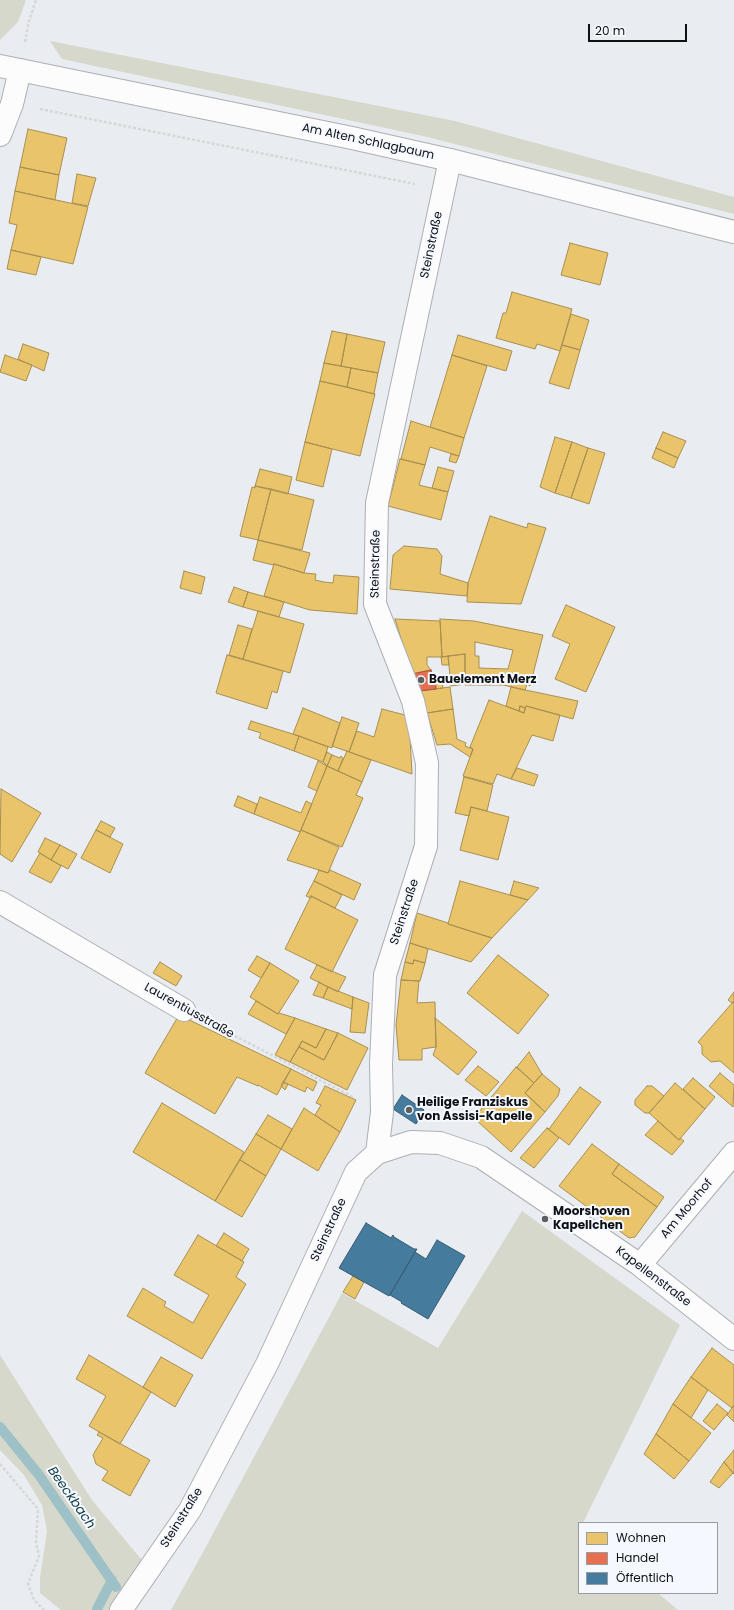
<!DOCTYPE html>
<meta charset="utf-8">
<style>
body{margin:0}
#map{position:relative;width:734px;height:1610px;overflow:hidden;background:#e9edf2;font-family:Poppins,sans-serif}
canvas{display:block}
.legend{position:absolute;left:578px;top:1522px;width:140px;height:72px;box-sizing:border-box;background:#f5f9ff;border:1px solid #999da1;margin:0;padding:5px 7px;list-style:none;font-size:12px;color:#0f1215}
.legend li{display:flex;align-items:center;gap:8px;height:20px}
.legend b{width:20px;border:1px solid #999da1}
.scale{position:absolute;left:588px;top:24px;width:99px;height:18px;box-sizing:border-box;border:2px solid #0f1215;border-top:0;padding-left:5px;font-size:12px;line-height:14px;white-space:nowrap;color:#0f1215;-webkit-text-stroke:3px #f5f9ff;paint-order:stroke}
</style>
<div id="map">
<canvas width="734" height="1610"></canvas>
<ul class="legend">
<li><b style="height:11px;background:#e9c46a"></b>Wohnen</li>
<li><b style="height:11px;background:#e76f51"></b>Handel</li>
<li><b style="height:11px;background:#457b9d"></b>Öffentlich</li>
</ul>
<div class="scale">20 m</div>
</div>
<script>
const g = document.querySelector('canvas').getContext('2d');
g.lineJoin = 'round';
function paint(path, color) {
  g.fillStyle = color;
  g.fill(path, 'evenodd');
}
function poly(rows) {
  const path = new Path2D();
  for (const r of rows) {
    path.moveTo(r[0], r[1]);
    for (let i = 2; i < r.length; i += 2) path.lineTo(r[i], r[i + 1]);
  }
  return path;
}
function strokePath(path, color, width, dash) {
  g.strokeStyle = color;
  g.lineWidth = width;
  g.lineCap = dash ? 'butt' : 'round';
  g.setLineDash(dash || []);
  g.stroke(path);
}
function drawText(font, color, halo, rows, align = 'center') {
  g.font = font + ' Poppins,sans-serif';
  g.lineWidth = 4;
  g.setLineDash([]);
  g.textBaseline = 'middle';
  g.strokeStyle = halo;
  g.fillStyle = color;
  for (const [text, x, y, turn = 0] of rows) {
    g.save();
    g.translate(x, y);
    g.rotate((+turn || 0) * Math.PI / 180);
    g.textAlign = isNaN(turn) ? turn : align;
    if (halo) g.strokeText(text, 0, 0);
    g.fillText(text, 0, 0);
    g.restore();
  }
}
paint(poly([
 [0,0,26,0,18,22,0,40],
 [50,41,455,121,734,197,734,214,423,136,62,59],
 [522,1211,680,1325,583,1523,579,1523,579,1593,658,1593,678,1610,171,1610,202,1554,342,1293,438,1348],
 [0,1355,92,1500,155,1576,134,1610,61,1610,40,1593,40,1578,47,1531,42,1505,24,1475,0,1450]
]), '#d5d8ca');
const homes = poly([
 [28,129,67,138,59,175,20,167,28,129],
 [20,167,59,175,55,200,15,191,20,167],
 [77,174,96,178,88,206,72,203,77,174],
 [15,191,88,207,73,264,11,250,17,225,9,223,15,191],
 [570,243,608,253,600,285,561,275,570,243],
 [11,250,41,257,36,275,7,269,11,250],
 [512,292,572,309,560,351,537,344,535,349,496,338,503,313,506,313,512,292],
 [571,314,589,320,580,350,562,345,571,314],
 [332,331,347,334,341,366,324,363,332,331],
 [347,334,385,342,378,373,341,366,347,334],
 [458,335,512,351,506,371,452,355,458,335],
 [23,344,49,353,44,371,18,359,23,344],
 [562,345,580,350,569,389,549,383,562,345],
 [5,355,32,365,26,381,0,372,5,355],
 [452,355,487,366,464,438,430,427,452,355],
 [324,363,351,368,347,387,320,381,324,363],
 [351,368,378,373,374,394,347,387,351,368],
 [320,381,375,394,360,456,305,442,320,381],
 [411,421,464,438,459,456,430,447,425,465,401,459,411,421],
 [663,432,686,441,678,458,656,448,663,432],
 [555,437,572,442,555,493,540,487,555,437],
 [305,442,332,449,323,487,296,480,305,442],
 [572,442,588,448,571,498,555,493,572,442],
 [588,448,605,453,589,504,571,498,588,448],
 [656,448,678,458,674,468,652,458,656,448],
 [451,454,459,456,456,463,449,461,451,454],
 [400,459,425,465,419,485,448,492,441,520,388,506,400,459],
 [438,467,454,471,448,492,432,488,438,467],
 [260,469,292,477,288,494,255,486,260,469],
 [255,486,271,489,258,540,240,536,252,487,255,488,255,486],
 [271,489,314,500,302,550,258,540,271,489],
 [490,516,527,528,528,523,546,528,521,604,467,602,468,583,490,516],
 [258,540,310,553,304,573,274,564,273,565,253,560,258,540],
 [404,546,437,549,442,556,440,574,468,583,467,596,390,589,393,555,404,546],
 [274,564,304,573,316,574,315,580,324,582,333,583,334,575,359,577,357,614,310,610,264,596,274,564],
 [184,571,205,577,201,594,180,588,184,571],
 [234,587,248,592,243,607,228,602,234,587],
 [248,592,284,602,279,617,243,607,248,592],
 [566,605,615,627,586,692,555,679,570,644,552,636,566,605],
 [258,611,304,624,290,673,243,659,258,611],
 [395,619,440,621,442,657,427,657,427,665,431,670,412,674,395,619],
 [440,619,474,621,543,635,530,686,527,684,525,690,503,685,465,685,465,654,442,657,440,619],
 [475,642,513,650,508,669,479,668,479,656,475,656,475,642],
 [238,625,252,629,243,659,229,655,238,625],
 [465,654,465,684,451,686,448,656,465,654],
 [227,655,283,671,277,693,272,691,267,709,216,693,227,655],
 [448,656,449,665,442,665,441,657,448,656],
 [442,681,443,688,436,689,436,682,442,681],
 [450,687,453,709,427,713,420,691,450,687],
 [511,687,578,701,573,719,526,706,525,708,520,706,519,711,506,706,511,687],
 [489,700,524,713,526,706,560,715,553,741,532,735,511,779,497,774,493,784,463,776,473,749,470,747,489,700],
 [520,706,525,708,524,713,519,711,520,706],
 [303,708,340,723,332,748,293,734,303,708],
 [382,709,405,715,410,737,412,774,349,752,357,731,374,737,382,709],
 [453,709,457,739,466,743,465,746,473,749,470,757,450,744,437,745,427,713,453,709],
 [342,717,359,723,349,752,332,746,342,717],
 [251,721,299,736,294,751,259,738,261,733,248,729,251,721],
 [299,736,328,747,323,762,294,751,299,736],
 [347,751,371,760,362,782,338,771,347,751],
 [327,752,332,755,327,766,323,762,327,752],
 [332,755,340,758,341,756,343,758,338,771,327,766,332,755],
 [318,761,327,766,317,791,308,787,318,761],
 [327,766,362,782,356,795,363,798,342,847,301,830,327,766],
 [517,768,538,775,534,786,511,779,517,768],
 [464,777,493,785,487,811,471,807,469,816,455,813,464,777],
 [1,789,41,813,12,862,0,854,1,789],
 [238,796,257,804,254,814,234,806,238,796],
 [260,797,301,813,306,801,312,804,300,832,254,814,260,797],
 [471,807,509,817,498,860,460,850,471,807],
 [101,821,115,828,110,837,96,830,101,821],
 [96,830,123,844,110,873,81,858,96,830],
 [301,830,339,847,328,873,287,860,301,830],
 [45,838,60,845,51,860,38,852,45,838],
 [60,845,77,854,68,869,51,860,60,845],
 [40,853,61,866,51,883,29,872,40,853],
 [319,870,328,873,330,870,361,884,354,900,314,881,319,870],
 [314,881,342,895,335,908,311,896,311,898,306,896,314,881],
 [460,881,510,895,528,900,492,938,448,924,460,881],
 [514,881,539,888,538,889,528,900,510,895,514,881],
 [311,896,358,920,332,972,285,949,311,896],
 [417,913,448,923,448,924,492,938,471,962,410,943,417,913],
 [410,943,428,949,425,963,414,960,413,964,405,962,410,943],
 [498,955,549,995,518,1034,467,993,498,955],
 [257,956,270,963,261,978,248,970,257,956],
 [414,960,425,963,420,981,401,980,405,962,413,964,414,960],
 [160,962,182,976,176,986,153,973,160,962],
 [270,963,299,981,278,1014,250,997,270,963],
 [317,965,346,977,338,992,310,978,317,965],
 [401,980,419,981,417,1003,435,1002,436,1047,422,1049,422,1060,399,1060,396,1025,401,980],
 [319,982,328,987,323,998,313,995,319,982],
 [328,987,353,997,352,1009,323,998,328,987],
 [734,992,734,1002,732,1003,728,1000,734,992],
 [353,997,369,1003,365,1033,350,1032,353,997],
 [256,1001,278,1014,279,1013,295,1018,286,1034,248,1014,256,1001],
 [733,1002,734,1002,734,1073,720,1061,711,1062,702,1054,702,1046,698,1042,733,1002],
 [179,1015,291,1069,277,1095,258,1085,258,1086,237,1077,215,1114,145,1073,179,1015],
 [295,1018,326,1029,316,1048,302,1041,290,1062,275,1055,295,1018],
 [435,1018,477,1052,458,1075,433,1055,436,1047,435,1018],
 [326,1029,338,1033,324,1060,299,1047,302,1041,316,1048,326,1029],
 [338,1033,368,1048,347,1090,290,1062,299,1047,324,1060,338,1033],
 [529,1052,542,1074,534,1083,517,1067,529,1052],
 [478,1066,499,1082,486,1096,465,1080,478,1066],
 [516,1067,534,1083,525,1093,545,1112,511,1152,474,1118,516,1067],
 [291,1069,317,1082,313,1091,307,1087,305,1092,283,1082,291,1069],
 [720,1073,734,1085,733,1107,709,1086,720,1073],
 [542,1074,560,1089,558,1096,545,1112,525,1093,542,1074],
 [693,1078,715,1097,705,1109,683,1089,693,1078],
 [283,1082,288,1084,285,1090,281,1086,283,1082],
 [675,1083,705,1109,679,1140,649,1113,675,1083],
 [325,1086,356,1100,340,1132,315,1115,321,1105,316,1103,325,1086],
 [647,1086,652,1086,664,1096,649,1113,645,1113,635,1105,635,1100,647,1086],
 [580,1087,601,1102,569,1145,547,1128,549,1129,580,1087],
 [162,1103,244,1152,215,1201,133,1152,162,1103],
 [304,1108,340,1132,318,1171,281,1149,304,1108],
 [268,1115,292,1129,281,1149,256,1134,268,1115],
 [658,1121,679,1140,680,1138,684,1141,672,1155,645,1135,658,1121],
 [547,1128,559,1138,534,1168,520,1158,547,1128],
 [256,1134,281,1149,266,1176,240,1160,256,1134],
 [592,1144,619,1164,612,1174,657,1207,635,1237,629,1238,559,1186,592,1144],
 [240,1160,266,1176,242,1217,215,1201,240,1160],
 [619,1164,664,1197,657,1207,612,1174,619,1164],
 [224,1233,249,1249,242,1261,216,1246,224,1233],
 [198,1235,244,1262,236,1277,246,1284,202,1359,127,1316,143,1288,166,1302,164,1306,193,1323,209,1295,174,1275,198,1235],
 [353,1276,364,1282,355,1299,343,1292,353,1276],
 [712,1348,734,1365,734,1405,732,1408,691,1377,712,1348],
 [89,1355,151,1392,120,1444,89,1426,106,1396,76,1379,89,1355],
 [161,1357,193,1375,175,1407,143,1387,161,1357],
 [691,1377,708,1390,691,1418,673,1404,691,1377],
 [673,1404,711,1433,689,1461,656,1434,673,1404],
 [717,1404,728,1413,714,1430,703,1421,717,1404],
 [734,1405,734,1422,727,1415,734,1405],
 [99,1432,150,1460,130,1496,102,1480,108,1471,96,1464,93,1455,103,1438,97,1435,99,1432],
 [656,1434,689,1461,674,1479,644,1454,656,1434],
 [734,1450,734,1474,724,1462,734,1450],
 [724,1462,733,1473,719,1488,710,1482,724,1462]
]);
paint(homes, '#e9c46a');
strokePath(homes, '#a88f50', 1);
const shops = poly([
 [431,670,436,689,419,691,412,674,431,670]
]);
paint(shops, '#e76f51');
strokePath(shops, '#a6533f', 1);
const public = poly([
 [402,1095,424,1110,416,1124,393,1109,402,1095],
 [366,1223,391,1238,393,1235,394,1237,414,1249,417,1249,389,1296,339,1268,366,1223],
 [437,1240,465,1256,428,1319,401,1303,402,1302,390,1295,415,1252,426,1259,437,1240]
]);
paint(public, '#457b9d');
strokePath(public, '#355c74', 1);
strokePath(poly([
 [0,1427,39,1475,116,1587],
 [97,1609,112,1580]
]), '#9ec0c7', 10);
const minor = poly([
 [0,135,12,104,20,70],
 [0,902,184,1010],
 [377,1153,411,1142,440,1143,481,1157,640,1265,734,1339],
 [640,1265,734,1153],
 [121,1610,190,1510,267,1364,356,1172,377,1153,382,1112,381,1064,385,975,426,846,427,763,413,701,375,604,377,503,450,160]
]);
const secondary = poly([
 [0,66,352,138,450,160,734,232]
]);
strokePath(minor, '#acafb3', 24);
strokePath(secondary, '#acafb3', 24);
strokePath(poly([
 [25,42,29,21,36,0],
 [40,109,415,184],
 [208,1022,353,1097],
 [0,1464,38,1509,36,1542,39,1556,28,1584,34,1600,44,1610]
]), '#d6d7d8', 2.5, [3, 2]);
strokePath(minor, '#fcfcfd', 22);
strokePath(secondary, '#fcfcfd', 22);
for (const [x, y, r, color] of [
 [421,680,4,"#5b5f62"],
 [409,1110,4,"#5b5f62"],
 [545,1219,4,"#5b5f62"]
]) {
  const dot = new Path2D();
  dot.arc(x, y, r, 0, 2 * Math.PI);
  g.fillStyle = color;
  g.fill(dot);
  strokePath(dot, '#f5f9ff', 1.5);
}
drawText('12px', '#0f1215', '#f5f9ff', [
 ["Am Alten Schlagbaum",368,142,12],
 ["Steinstraße",432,245,-78],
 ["Steinstraße",376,564,-89],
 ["Steinstraße",405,912,-72],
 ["Laurentiusstraße",189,1011,29],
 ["Am Moorhof",687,1209,-50],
 ["Steinstraße",329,1230,-65],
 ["Kapellenstraße",653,1277,37],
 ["Steinstraße",182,1518,-58]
]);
drawText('bold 12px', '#0f1215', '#f5f9ff', [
 ["Bauelement Merz",429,680],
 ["Heilige Franziskus",417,1103],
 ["von Assisi-Kapelle",417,1117],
 ["Moorshoven",553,1212],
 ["Kapellchen",553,1226]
], 'left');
drawText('italic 13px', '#0c3940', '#f5f9ff', [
 ["Beeckbach",71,1498,55]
]);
</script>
